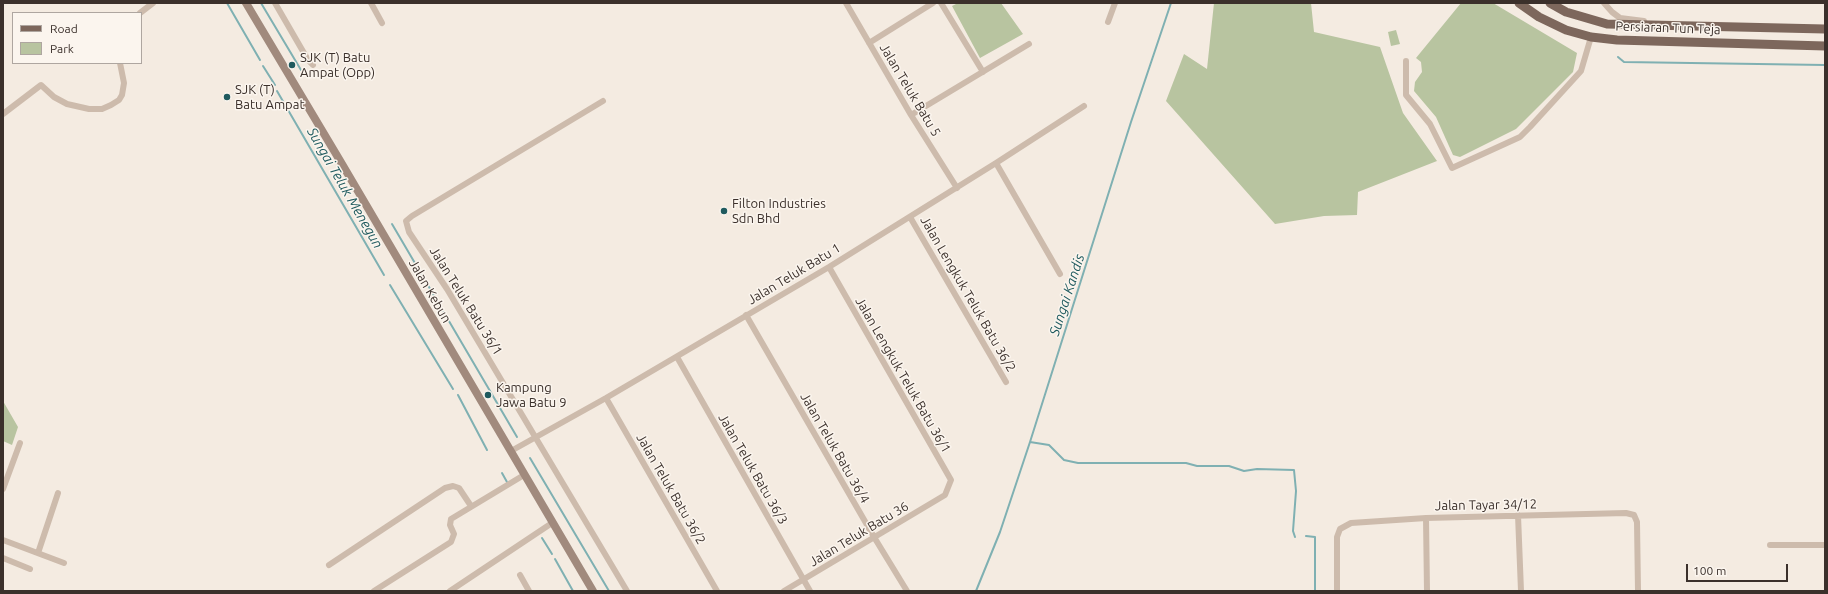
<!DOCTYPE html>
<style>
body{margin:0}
#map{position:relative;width:1828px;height:594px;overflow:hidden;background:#f4ebe1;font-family:Ubuntu,sans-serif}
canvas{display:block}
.frame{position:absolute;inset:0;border:4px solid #3b302b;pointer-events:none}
.legend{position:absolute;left:12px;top:12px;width:130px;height:52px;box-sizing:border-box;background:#fbf5ee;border:1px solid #aea6a0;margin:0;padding:5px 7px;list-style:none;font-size:12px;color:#3b302b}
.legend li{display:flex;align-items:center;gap:8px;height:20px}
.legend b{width:20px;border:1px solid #aea6a0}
.scale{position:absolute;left:1686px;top:564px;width:102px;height:18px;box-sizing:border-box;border:2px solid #3b302b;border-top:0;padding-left:5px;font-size:12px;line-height:14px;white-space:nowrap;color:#3b302b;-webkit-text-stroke:3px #fbf5ee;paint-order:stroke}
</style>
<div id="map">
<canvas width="1828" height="594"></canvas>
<div class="frame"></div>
<ul class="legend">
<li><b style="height:5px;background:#7d675c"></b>Road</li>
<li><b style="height:11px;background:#b8c4a0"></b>Park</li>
</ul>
<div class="scale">100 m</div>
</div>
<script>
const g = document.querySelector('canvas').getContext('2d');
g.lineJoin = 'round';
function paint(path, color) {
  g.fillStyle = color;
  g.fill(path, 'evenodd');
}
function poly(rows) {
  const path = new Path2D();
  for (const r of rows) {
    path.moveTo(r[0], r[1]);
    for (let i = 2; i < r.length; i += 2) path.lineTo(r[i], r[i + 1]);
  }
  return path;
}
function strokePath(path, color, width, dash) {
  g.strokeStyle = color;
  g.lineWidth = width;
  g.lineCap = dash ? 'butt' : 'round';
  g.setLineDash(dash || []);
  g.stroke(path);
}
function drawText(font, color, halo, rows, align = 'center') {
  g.font = font + ' Ubuntu,sans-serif';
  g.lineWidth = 3;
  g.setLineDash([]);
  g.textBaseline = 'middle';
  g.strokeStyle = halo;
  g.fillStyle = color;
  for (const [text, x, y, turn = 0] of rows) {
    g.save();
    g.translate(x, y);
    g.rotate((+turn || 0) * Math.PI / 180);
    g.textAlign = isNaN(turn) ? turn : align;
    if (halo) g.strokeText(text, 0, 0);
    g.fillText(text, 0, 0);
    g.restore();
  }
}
paint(poly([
 [958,3,1001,3,1023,34,980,58,952,6],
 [1214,3,1311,3,1314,32,1380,47,1403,113,1437,161,1358,192,1357,215,1324,216,1275,224,1166,101,1184,54,1207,69],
 [1461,3,1493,3,1577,53,1573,72,1516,129,1460,157,1453,155,1436,117,1414,91,1415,82,1422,72,1421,62,1416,58],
 [1396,30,1400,44,1391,46,1388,32],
 [3,401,18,427,12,445,3,441]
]), '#b8c4a0');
strokePath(poly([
 [227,3,260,60],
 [261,3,301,70],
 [1618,57,1624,62,1825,65],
 [263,66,275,85],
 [277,91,384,275],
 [392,224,517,437],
 [390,285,453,389],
 [458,395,487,450],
 [1030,442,1049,445,1064,460,1078,463,1186,463,1197,466,1229,466,1244,471,1257,469,1294,470,1296,491,1293,531,1295,537],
 [530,458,609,591],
 [502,473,507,482],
 [1306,536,1315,537,1315,591],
 [542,538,552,554],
 [555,559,573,591],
 [976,591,1000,532,1030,442,1131,122,1171,3]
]), '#7fb0b2', 2);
strokePath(poly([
 [275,3,308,60,313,65],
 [371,3,382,23],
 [846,3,911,115,957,188],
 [941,3,983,72],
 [1604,3,1612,12,1620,18,1644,21],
 [140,13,153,3],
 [1108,22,1115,3],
 [869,43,933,3],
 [1406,61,1406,95,1430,124,1452,168,1520,137,1530,127,1581,71,1591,37],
 [603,101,412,216,406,221,409,232,447,289,627,591],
 [3,114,41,85,54,97,67,104,89,109,102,109,111,105,119,100,122,95,124,83,120,63],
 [911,115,1029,44],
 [996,163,1060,274],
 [910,217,1006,382],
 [746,315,874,537,907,591],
 [677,357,810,591],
 [606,398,717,591],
 [511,451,606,398,829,267,996,163,1084,106],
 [3,489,20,443],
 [1518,515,1521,591],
 [1426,518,1427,591],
 [3,540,64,563],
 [1770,545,1825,545],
 [38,553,58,493],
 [3,558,30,569],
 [329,565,445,488,453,486,459,488,471,506],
 [520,575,529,591],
 [374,591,451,542,454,534,450,525,451,519,524,475],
 [450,591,552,523],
 [784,591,945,495,951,480,829,267],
 [1337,591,1337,537,1340,529,1351,523,1426,518,1626,513,1634,515,1637,522,1638,591]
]), '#cdbbac', 6);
strokePath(poly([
 [246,3,342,164,593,591]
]), '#a18a7d', 8);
strokePath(poly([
 [1519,3,1539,17,1566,30,1591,37,1617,40,1825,46],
 [1550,3,1566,12,1607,24,1825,29]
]), '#7d675c', 9);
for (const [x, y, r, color] of [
 [292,65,4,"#1f5a5e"],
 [227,97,4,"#1f5a5e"],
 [724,211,4,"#1f5a5e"],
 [488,395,4,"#1f5a5e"]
]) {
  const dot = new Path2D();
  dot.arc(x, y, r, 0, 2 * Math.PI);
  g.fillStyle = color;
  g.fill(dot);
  strokePath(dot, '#fbf5ee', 1.5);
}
drawText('13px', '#3b302b', '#fbf5ee', [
 ["Persiaran Tun Teja",1668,28,2],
 ["Jalan Teluk Batu 5",910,90,59],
 ["Jalan Teluk Batu 1",794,274,-31],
 ["Jalan Kebun",430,291,60],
 ["Jalan Lengkuk Teluk Batu 36/2",968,294,60],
 ["Jalan Teluk Batu 36/1",466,301,58],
 ["Jalan Lengkuk Teluk Batu 36/1",903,375,60],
 ["Jalan Teluk Batu 36/4",835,448,60],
 ["Jalan Teluk Batu 36/3",753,469,60],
 ["Jalan Teluk Batu 36/2",671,489,60],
 ["Jalan Tayar 34/12",1486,505,-1],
 ["Jalan Teluk Batu 36",859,534,-31]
]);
drawText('13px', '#3b302b', '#fbf5ee', [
 ["SJK (T) Batu",300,58],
 ["Ampat (Opp)",300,73],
 ["SJK (T)",235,90],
 ["Batu Ampat",235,105],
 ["Filton Industries",732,204],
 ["Sdn Bhd",732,219],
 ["Kampung",496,388],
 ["Jawa Batu 9",496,403]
], 'left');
drawText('italic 14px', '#1f5a5e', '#fbf5ee', [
 ["Sungai Teluk Menegun",345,188,60],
 ["Sungai Kandis",1067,295,-72]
]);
</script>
